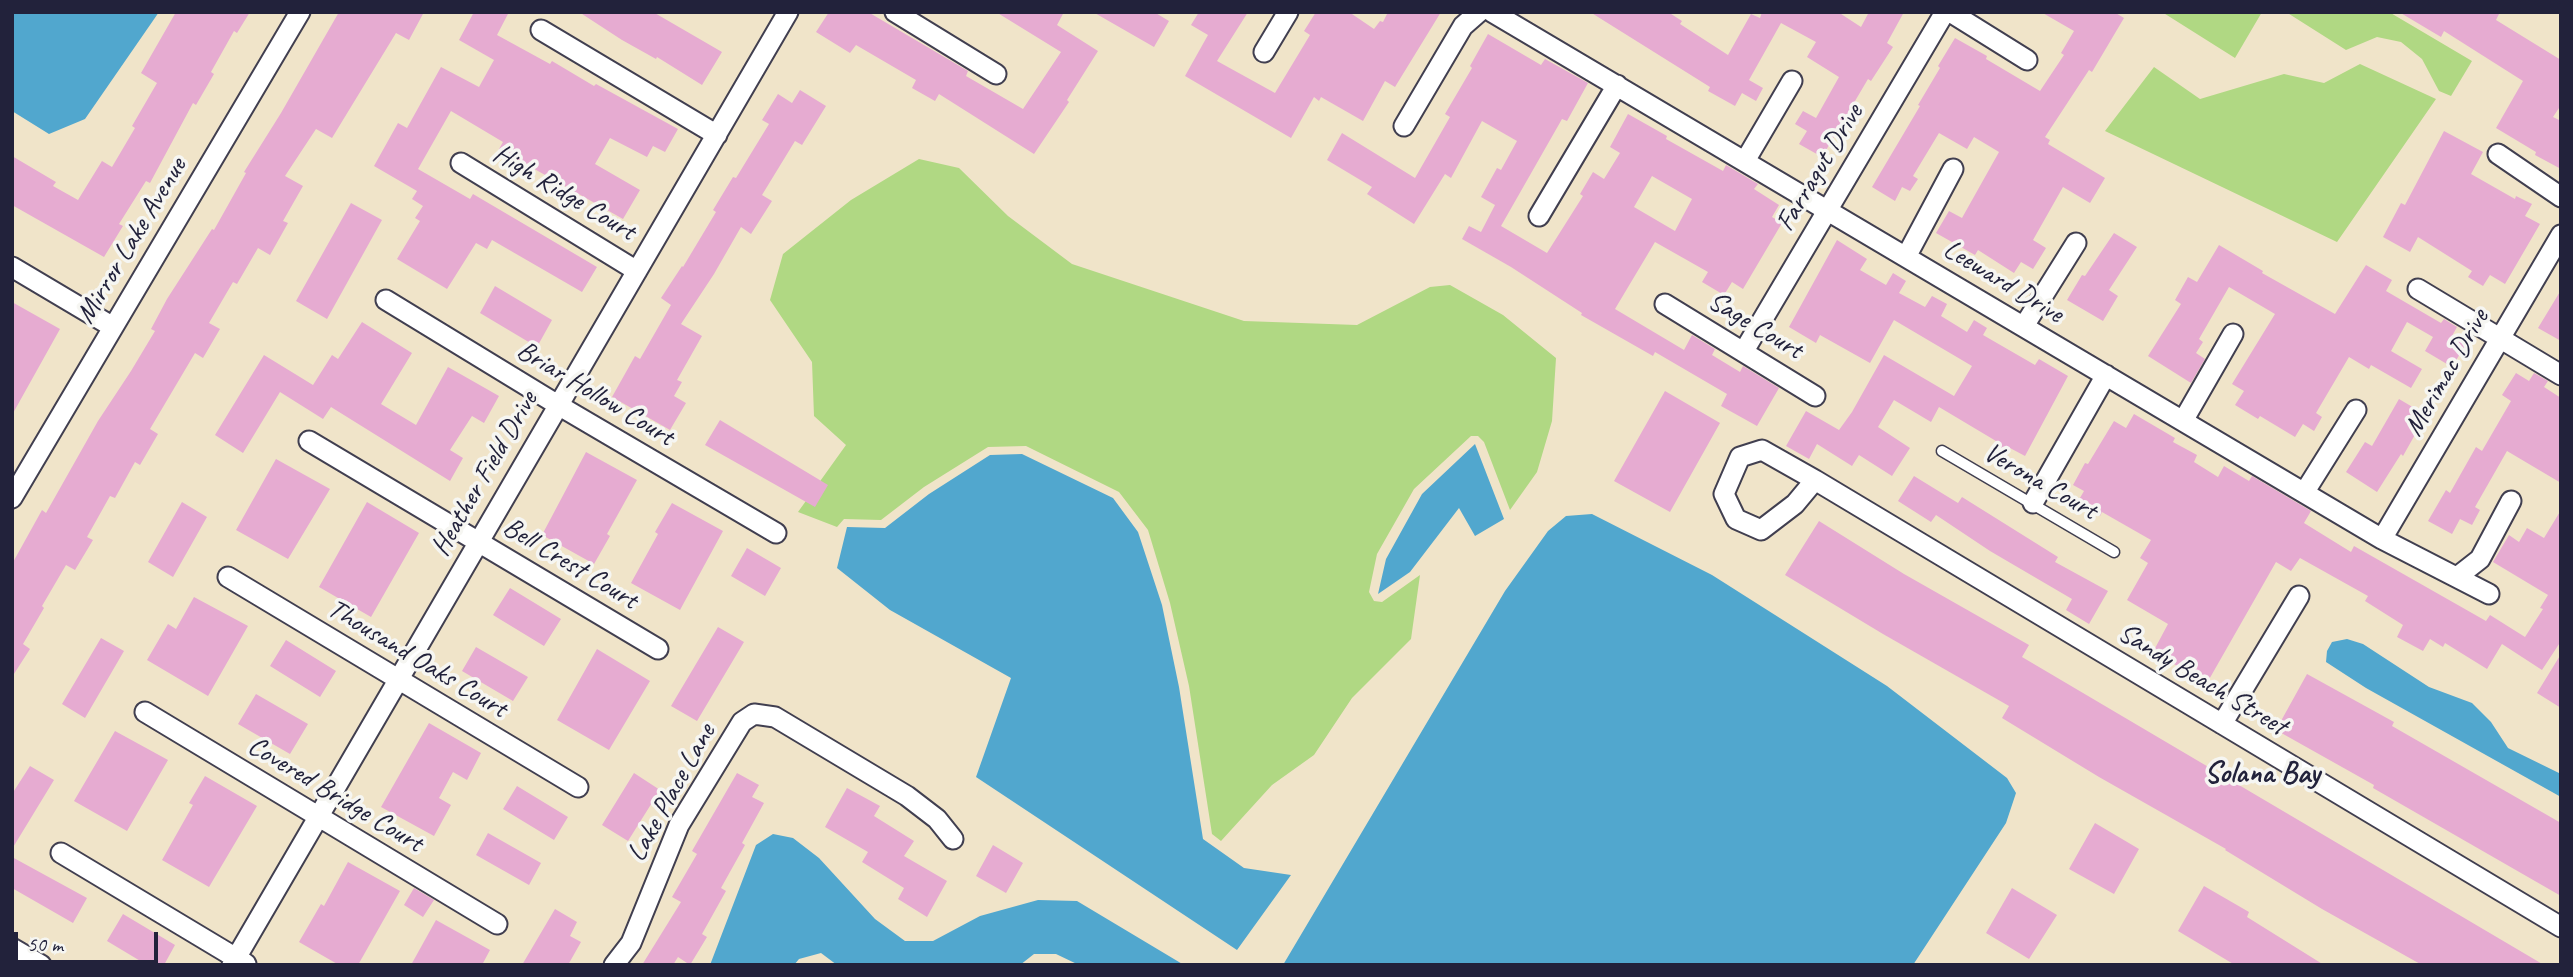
<!DOCTYPE html>
<style>
body{margin:0}
#map{position:relative;width:2573px;height:977px;overflow:hidden;background:#f0e4c9;font-family:Caveat,sans-serif}
canvas{display:block}
.frame{position:absolute;inset:0;border:14px solid #22223b;pointer-events:none}
.scale{position:absolute;left:14px;top:932px;width:144px;height:32px;box-sizing:border-box;border:4px solid #22223b;border-top:0;padding-left:9px;font-size:21px;line-height:24px;white-space:nowrap;color:#22223b;-webkit-text-stroke:5px #f6f6f2;paint-order:stroke}
</style>
<div id="map">
<canvas width="2573" height="977"></canvas>
<div class="frame"></div>
<div class="scale">50 m</div>
</div>
<script>
const g = document.querySelector('canvas').getContext('2d');
g.lineJoin = 'round';
function paint(path, color) {
  g.fillStyle = color;
  g.fill(path, 'evenodd');
}
function poly(rows) {
  const path = new Path2D();
  for (const r of rows) {
    path.moveTo(r[0], r[1]);
    for (let i = 2; i < r.length; i += 2) path.lineTo(r[i], r[i + 1]);
  }
  return path;
}
function strokePath(path, color, width, dash) {
  g.strokeStyle = color;
  g.lineWidth = width;
  g.lineCap = dash ? 'butt' : 'round';
  g.setLineDash(dash || []);
  g.stroke(path);
}
function drawText(font, color, halo, rows, align = 'center') {
  g.font = font + ' Caveat,sans-serif';
  g.lineWidth = 7;
  g.setLineDash([]);
  g.textBaseline = 'middle';
  g.strokeStyle = halo;
  g.fillStyle = color;
  for (const [text, x, y, turn = 0] of rows) {
    g.save();
    g.translate(x, y);
    g.rotate((+turn || 0) * Math.PI / 180);
    g.textAlign = isNaN(turn) ? turn : align;
    if (halo) g.strokeText(text, 0, 0);
    g.fillText(text, 0, 0);
    g.restore();
  }
}
paint(poly([
 [2162,12,2262,12,2235,58],
 [2286,12,2389,12,2472,61,2451,96,2439,91,2422,59,2401,42,2377,37,2346,50],
 [2360,64,2436,99,2337,242,2105,131,2154,67,2200,99,2284,74,2324,83],
 [919,159,959,168,1008,216,1072,264,1244,321,1357,325,1430,287,1450,285,1503,315,1556,358,1552,421,1537,472,1510,510,1484,442,1478,436,1471,436,1414,489,1377,554,1369,592,1374,601,1382,602,1420,575,1411,639,1352,698,1314,755,1272,785,1221,841,1212,834,1189,686,1170,603,1148,530,1119,492,1026,446,988,447,924,487,881,520,844,519,837,527,798,512,846,445,814,416,812,362,770,300,783,254,851,200]
]), '#b0d883');
paint(poly([
 [12,12,159,12,85,119,49,134,12,111],
 [1475,444,1504,519,1475,536,1459,508,1410,572,1378,594,1386,559,1422,494],
 [1022,454,1113,498,1138,532,1162,605,1179,687,1203,839,1244,868,1291,875,1237,950,976,777,1011,678,890,610,837,568,847,527,885,528,929,494,990,455],
 [1592,514,1712,575,1887,686,2007,778,2016,793,2006,823,1913,965,1283,965,1505,591,1548,531,1566,516],
 [2347,639,2363,644,2429,687,2472,703,2491,722,2508,748,2561,774,2561,797,2366,688,2326,662,2327,651,2332,642],
 [773,834,793,838,819,858,875,919,905,941,933,941,980,916,1038,900,1077,901,1184,965,1079,965,1056,954,1034,954,1020,965,837,965,821,953,799,959,794,965,710,965,756,845]
]), '#51a7ce');
paint(poly([
 [176,12,250,12,237,33,234,31,211,72,214,74,196,105,193,103,150,183,146,181,119,224,123,226,104,257,12,205,12,156,56,182,53,186,78,200,102,161,112,167,135,128,132,126,157,83,141,73],
 [339,12,424,12,409,40,396,33,332,138,316,129,285,176,303,186,283,221,288,223,270,255,258,248,237,284,233,282,209,323,220,329,203,358,195,353,150,429,158,434,140,465,135,462,115,498,110,496,87,537,93,540,75,570,66,565,42,606,44,608,23,644,30,649,12,677,12,564,42,510,46,513,98,421,131,371,155,331,151,329,167,299,212,229,214,230,246,173,244,172,281,113],
 [474,12,509,12,497,35,550,64,552,61,594,86,596,84,678,129,665,152,653,146,647,157,610,138,595,164,640,190,623,219,499,149,503,142,451,111,418,169,470,199,473,194,597,267,582,292,492,240,487,249,476,243,447,289,397,259,420,221,415,218,423,206,412,199,417,191,374,166,398,123,407,128,441,67,479,87,494,60,459,40],
 [579,12,653,12,722,52,702,85,657,57,656,59,622,40],
 [829,12,868,12,968,71,966,76,1023,109,1061,52,996,12,1064,12,1057,25,1098,51,1067,100,1069,102,1034,154,939,94,935,101,912,88,916,80,856,45,850,53,816,32],
 [1093,12,1154,12,1169,21,1154,47],
 [1199,12,1248,12,1217,61,1275,93,1310,35,1304,31,1316,12,1349,12,1374,29,1380,21,1383,22,1388,12,1441,12,1395,87,1385,81,1363,121,1321,97,1319,101,1314,97,1291,138,1185,76,1208,35,1191,25],
 [1590,12,1668,12,1682,21,1680,24,1728,55,1751,14,1760,18,1762,12,1838,12,1861,27,1869,12,1904,12,1887,43,1893,47,1871,81,1868,79,1822,157,1799,144,1807,131,1795,124,1803,111,1816,118,1839,77,1807,57,1816,42,1781,23,1749,80,1763,88,1756,101,1742,93,1735,106,1708,91,1710,87],
 [2041,12,2114,12,2124,18,2092,72,2089,70,2045,137,2050,140,2048,144,2105,178,2090,203,2063,187,2033,240,2046,248,2033,269,2021,262,2014,273,1978,250,1975,255,1936,233,1949,211,1962,218,1999,152,1974,137,1967,149,1939,133,1913,176,1918,179,1910,191,1902,187,1895,201,1872,187,1920,106,1918,105,1940,68,1938,66,1955,38,1987,56,1986,59,2040,91,2064,55,2061,53,2074,31],
 [2399,12,2500,12,2496,20,2561,60,2561,105,2553,117,2561,121,2561,169,2535,155,2536,152,2496,128,2523,81,2444,31,2441,37],
 [1488,34,1541,65,1545,59,1588,83,1567,121,1562,119,1501,226,1547,253,1583,196,1580,194,1593,172,1604,179,1620,153,1610,147,1628,114,1667,136,1666,139,1723,171,1726,165,1758,184,1754,189,1779,205,1772,217,1782,223,1743,289,1732,282,1724,295,1702,282,1708,272,1655,242,1615,309,1684,350,1692,335,1715,349,1712,355,1740,372,1743,366,1779,388,1757,426,1721,406,1727,394,1655,352,1653,356,1581,315,1582,313,1511,267,1462,239,1469,226,1481,232,1495,205,1481,197,1497,168,1501,170,1517,141,1482,121,1451,178,1445,174,1414,224,1367,194,1372,187,1327,160,1342,133,1415,178,1450,117,1445,114,1472,68,1470,66],
 [1652,176,1692,199,1675,231,1634,207],
 [800,90,826,106,802,145,795,141,762,195,772,201,751,234,741,227,714,274,681,324,702,336,677,380,682,382,674,396,686,403,670,430,612,397,635,356,640,359,671,305,661,298,682,266,683,267,716,212,713,210,733,177,736,178,769,124,762,120,778,94,792,103],
 [2444,131,2483,152,2471,174,2515,199,2516,196,2532,204,2525,216,2540,224,2505,284,2490,275,2483,286,2468,277,2472,271,2418,237,2410,252,2383,237,2401,203,2405,205],
 [351,203,382,220,327,319,296,301],
 [2114,233,2137,247,2109,290,2118,296,2103,321,2067,300,2082,275,2085,276],
 [1837,240,1867,259,1860,270,1886,285,1893,273,1906,281,1899,293,1925,307,1932,296,1947,304,1941,316,1967,332,1974,320,1987,328,1983,335,2035,365,2039,359,2068,376,2025,456,2010,448,2004,460,1990,452,1996,441,1939,407,1931,422,1894,400,1878,427,1910,448,1892,476,1859,455,1852,466,1817,444,1809,459,1786,446,1806,411,1839,430,1852,412,1884,355,1954,396,1972,366,1894,320,1870,363,1820,335,1816,343,1789,327],
 [2219,245,2263,271,2262,273,2335,314,2366,265,2392,280,2386,291,2441,323,2444,319,2457,327,2452,336,2466,344,2452,367,2425,351,2433,337,2407,322,2391,351,2422,369,2411,388,2371,365,2369,369,2349,357,2316,413,2322,417,2314,431,2303,424,2295,437,2260,416,2258,419,2235,405,2244,391,2232,384,2275,314,2229,287,2199,339,2203,342,2196,353,2205,359,2191,383,2148,356,2181,304,2175,300,2188,277,2197,282],
 [495,286,552,320,537,347,480,313],
 [2561,290,2561,341,2538,328],
 [12,302,60,329,12,415],
 [362,322,412,353,381,404,416,425,448,367,499,396,484,423,472,416,450,450,463,458,450,481,331,407,323,419,280,392,243,453,215,435,264,355,313,385,332,355,338,359],
 [2516,373,2529,381,2534,373,2548,381,2544,387,2561,398,2561,483,2507,451,2475,507,2480,510,2472,525,2460,519,2452,534,2428,521,2446,490,2450,493,2476,447,2482,451,2511,401,2502,395],
 [1665,391,1720,423,1670,512,1614,481],
 [2399,399,2426,415,2403,456,2401,454,2377,492,2346,472,2365,442,2372,446],
 [2134,414,2175,438,2173,442,2197,455,2194,462,2218,477,2224,466,2249,481,2252,476,2311,511,2304,523,2351,552,2354,546,2486,621,2490,615,2525,637,2543,609,2540,608,2548,595,2493,562,2509,535,2519,542,2527,528,2544,538,2561,510,2561,641,2542,670,2502,644,2487,669,2445,643,2443,647,2430,639,2423,651,2397,637,2403,625,2365,601,2368,596,2300,558,2291,571,2276,562,2207,683,2153,652,2168,624,2127,600,2148,563,2140,558,2151,540,2102,512,2100,516,2077,503,2084,491,2073,485,2085,463,2088,464,2114,421,2126,428],
 [720,420,828,485,815,507,705,445],
 [586,452,637,480,607,534,610,536,594,564,542,535],
 [276,459,330,489,288,559,236,530],
 [1914,476,1958,503,1962,497,2058,557,2055,562,2108,591,2089,624,2066,610,2072,599,1990,551,1936,515,1931,522,1898,501],
 [182,502,207,517,173,577,148,562],
 [367,502,419,533,371,617,319,587],
 [672,503,723,531,680,610,631,583,658,534,655,532],
 [1819,521,1904,574,2029,645,2022,657,2544,965,2422,965,2322,909,2225,850,2226,849,2099,777,2002,718,2009,706,1883,634,1785,575],
 [747,548,781,568,765,596,731,576],
 [510,588,561,619,544,646,493,615],
 [194,597,248,626,208,696,147,660,168,624,176,629],
 [718,627,744,642,697,721,671,706],
 [101,638,124,651,85,718,62,704],
 [286,640,336,671,320,697,270,666],
 [476,647,528,677,513,701,462,671],
 [597,649,650,681,609,750,557,720],
 [2561,654,2561,708,2537,693],
 [2307,674,2394,722,2392,726,2561,823,2561,896,2373,788,2374,785,2276,730],
 [256,694,308,724,290,754,238,724],
 [429,723,481,753,467,780,453,772,439,798,451,805,434,836,381,807],
 [115,731,168,760,127,831,74,801],
 [30,766,54,780,12,849,12,794],
 [634,773,660,790,628,841,602,825],
 [737,773,759,785,752,797,764,803,742,843,745,845,721,888,726,891,702,934,707,937,690,965,678,957,673,965,642,965,681,902,672,897,697,854,692,851],
 [205,776,257,806,209,887,162,860,193,805,189,803],
 [517,786,568,817,554,840,503,809],
 [847,788,880,806,874,816,914,841,904,856,947,881,927,917,898,899,904,888,862,862,868,852,825,827],
 [2095,823,2139,849,2114,894,2069,869],
 [488,833,541,863,529,885,476,855],
 [993,845,1023,863,1006,893,976,876],
 [12,857,87,898,73,923,12,888],
 [348,862,400,891,358,965,339,965,299,942,321,904,324,906],
 [2204,886,2249,912,2247,917,2324,965,2235,965,2178,931],
 [414,888,434,900,423,917,404,905],
 [2012,888,2057,915,2029,959,1986,933],
 [555,909,577,922,570,936,581,942,568,965,522,965],
 [123,914,175,945,164,965,147,965,107,941],
 [436,920,490,950,482,965,411,965]
]), '#e6abd1');
const lane = poly([
 [1942,451,2114,552]
]);
const street = poly([
 [895,12,996,74],
 [1492,12,2382,539,2489,594],
 [1950,12,2027,60],
 [541,30,717,135],
 [1264,52,1288,12],
 [1404,126,1463,26,1479,12],
 [2498,154,2561,197],
 [1745,161,1792,81],
 [461,163,637,271],
 [1539,216,1617,85],
 [1906,257,1953,169],
 [12,267,113,327],
 [2418,289,2561,375],
 [386,300,558,405,776,533],
 [1665,304,1815,396],
 [2024,326,2076,243],
 [1744,351,1945,12],
 [2183,421,2233,334],
 [309,441,658,649],
 [1815,480,1795,504,1761,530,1736,519,1724,494,1740,457,1762,450,1815,480,2561,927],
 [2304,493,2356,410],
 [12,498,300,12],
 [2033,503,2106,375],
 [2382,539,2561,235],
 [228,577,578,787],
 [2457,577,2480,559,2511,501],
 [145,712,497,924],
 [2222,724,2299,596],
 [61,853,246,964],
 [12,948,41,965],
 [232,965,788,12],
 [614,965,631,943,679,825,742,722,754,714,775,717,907,796,937,819,953,839]
]);
strokePath(lane, '#413f50', 13);
strokePath(street, '#413f50', 23);
strokePath(lane, '#fff', 10);
strokePath(street, '#fff', 19);
drawText('28px', '#22223b', '#f6f6f2', [
 ["Farragut Drive",1820,168,-59],
 ["High Ridge Court",564,193,31],
 ["Mirror Lake Avenue",132,241,-59],
 ["Leeward Drive",2003,282,31],
 ["Sage Court",1755,326,31],
 ["Merimac Drive",2447,373,-60],
 ["Briar Hollow Court",595,394,31],
 ["Heather Field Drive",485,474,-60],
 ["Verona Court",2040,482,30],
 ["Bell Crest Court",570,564,31],
 ["Thousand Oaks Court",417,659,31],
 ["Sandy Beach Street",2202,680,31],
 ["Lake Place Lane",672,793,-61],
 ["Covered Bridge Court",335,795,31]
]);
drawText('bold 30px', '#22223b', '#f6f6f2', [
 ["Solana Bay",2262,774]
]);
</script>
